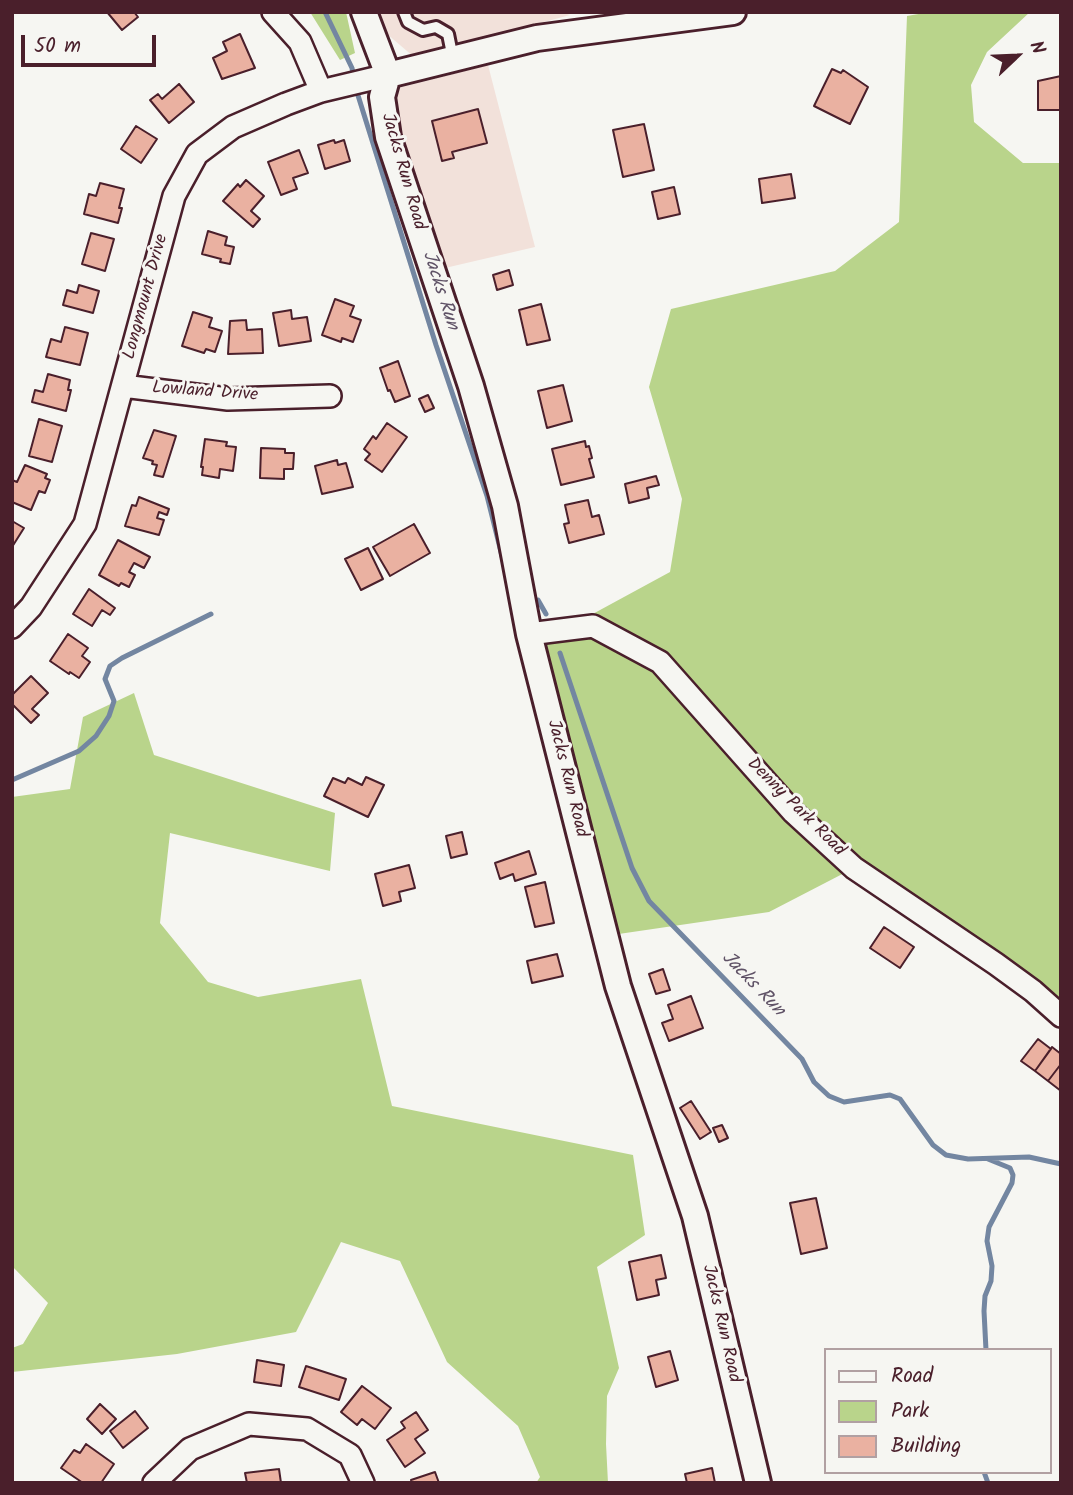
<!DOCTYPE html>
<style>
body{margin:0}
#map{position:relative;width:1073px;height:1495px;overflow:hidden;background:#f6f6f2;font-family:Kalam,sans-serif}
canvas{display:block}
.frame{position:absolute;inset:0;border:14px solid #4a1f2b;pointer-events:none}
.legend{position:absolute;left:824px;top:1348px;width:228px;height:126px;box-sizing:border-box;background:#f6f6f2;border:2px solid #b1a0a2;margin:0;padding:9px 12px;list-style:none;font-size:21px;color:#4a1f2b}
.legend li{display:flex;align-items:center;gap:14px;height:35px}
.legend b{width:35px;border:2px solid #b1a0a2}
.north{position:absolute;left:982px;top:21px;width:70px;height:70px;-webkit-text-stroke:5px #f6f6f2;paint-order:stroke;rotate:67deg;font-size:19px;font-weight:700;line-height:28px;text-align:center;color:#4a1f2b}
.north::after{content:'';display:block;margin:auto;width:24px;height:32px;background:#4a1f2b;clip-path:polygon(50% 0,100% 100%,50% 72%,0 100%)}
.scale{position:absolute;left:21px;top:35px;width:135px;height:32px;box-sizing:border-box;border:4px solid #4a1f2b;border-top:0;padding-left:9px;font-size:21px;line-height:24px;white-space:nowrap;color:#4a1f2b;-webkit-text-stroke:5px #f6f6f2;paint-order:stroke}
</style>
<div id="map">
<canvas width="1073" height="1495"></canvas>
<div class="frame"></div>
<ul class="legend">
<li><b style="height:9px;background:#f6f6f2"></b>Road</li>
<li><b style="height:19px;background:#b9d48b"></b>Park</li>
<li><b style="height:19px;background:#eab1a1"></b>Building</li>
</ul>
<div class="north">N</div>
<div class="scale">50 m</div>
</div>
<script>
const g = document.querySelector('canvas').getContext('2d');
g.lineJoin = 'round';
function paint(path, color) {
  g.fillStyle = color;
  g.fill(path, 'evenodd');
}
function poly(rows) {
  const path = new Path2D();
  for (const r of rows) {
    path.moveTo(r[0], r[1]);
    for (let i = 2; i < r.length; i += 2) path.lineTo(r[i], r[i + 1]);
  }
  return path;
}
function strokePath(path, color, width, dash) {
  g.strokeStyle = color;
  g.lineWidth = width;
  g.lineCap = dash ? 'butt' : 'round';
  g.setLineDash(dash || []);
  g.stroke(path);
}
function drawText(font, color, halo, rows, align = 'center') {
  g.font = font + ' Kalam,sans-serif';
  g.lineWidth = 6;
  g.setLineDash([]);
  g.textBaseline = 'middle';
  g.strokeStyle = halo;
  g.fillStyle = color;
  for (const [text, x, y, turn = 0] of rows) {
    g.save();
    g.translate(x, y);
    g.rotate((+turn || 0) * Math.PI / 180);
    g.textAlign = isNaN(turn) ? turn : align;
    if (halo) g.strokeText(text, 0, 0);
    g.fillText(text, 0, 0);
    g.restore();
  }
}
paint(poly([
 [379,12,561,12,570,15,414,57,387,34],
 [488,65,535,247,445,268,391,104,398,88]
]), '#f2e1da');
paint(poly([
 [310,12,346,12,355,53,340,60],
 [930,12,1030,12,987,52,971,85,974,122,1023,163,1061,163,1061,1006,854,868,769,912,605,936,529,634,589,616,670,572,682,499,649,387,671,309,835,271,899,222,907,16],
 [134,693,154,755,335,813,330,871,170,833,160,923,208,982,258,997,361,979,392,1106,633,1155,645,1235,597,1267,619,1368,607,1396,606,1444,608,1483,536,1483,540,1477,518,1426,447,1362,400,1261,341,1242,296,1332,177,1354,12,1372,12,1348,23,1344,48,1303,12,1266,12,797,70,789,83,717]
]), '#b9d48b');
strokePath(poly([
 [325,12,352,68,354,79],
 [356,89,436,345,487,496,504,564],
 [538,600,546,614],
 [560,653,632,868,649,901,802,1059,814,1082,829,1096,844,1102,890,1095,900,1099,933,1145,946,1155,968,1159,1029,1157,1061,1164],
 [12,780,79,751,96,736,109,716,114,701,105,679,110,666,122,658,211,614],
 [986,1350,984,1311,985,1296,991,1281,992,1266,987,1241,989,1227,1012,1183,1013,1175,1010,1168,988,1159],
 [984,1472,988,1483]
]), '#7386a1', 5);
const building = poly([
 [107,12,134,12,138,17,122,30,107,12],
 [240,34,255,68,222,79,213,58,227,51,223,42,240,34],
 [832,69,841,73,843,70,868,87,850,124,814,106,832,69],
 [1061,76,1061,110,1038,110,1038,81,1061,76],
 [179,84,194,102,169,123,150,100,158,94,162,99,179,84],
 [478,109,487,143,452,152,454,158,442,161,432,121,478,109],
 [644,124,654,170,623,177,613,130,644,124],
 [136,126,157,139,141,163,121,149,136,126],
 [334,140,335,143,344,140,350,161,325,169,318,145,334,140],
 [299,150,308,173,293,178,297,189,281,195,268,162,299,150],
 [791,174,795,198,762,203,759,179,791,174],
 [246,180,264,196,251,211,260,219,253,227,223,201,238,184,240,187,246,180],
 [100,183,124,189,119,208,122,208,118,223,84,214,89,194,96,196,100,183],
 [674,187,680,214,658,219,652,192,674,187],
 [208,231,227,237,225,245,234,247,230,264,220,262,221,259,202,254,208,231],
 [91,233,114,239,105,271,82,264,91,233],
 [509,270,513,285,497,290,493,275,509,270],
 [79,285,99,291,93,313,63,305,67,290,77,293,79,285],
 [335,299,354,306,350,316,361,320,353,342,342,338,341,342,322,335,335,299],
 [541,304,550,340,527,345,519,310,541,304],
 [291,310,292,319,307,317,311,341,279,346,273,313,291,310],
 [193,312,212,318,209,327,222,331,215,352,206,349,204,353,182,346,193,312],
 [246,320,247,330,262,329,263,353,228,354,230,321,246,320],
 [65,327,88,333,80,365,46,357,51,339,61,342,65,327],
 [398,361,410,396,395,402,390,390,388,391,380,368,398,361],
 [48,374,70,380,68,390,71,390,66,411,32,402,35,390,43,392,48,374],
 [563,385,572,421,547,428,538,391,563,385],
 [428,395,434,408,425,412,419,399,428,395],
 [39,419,62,426,52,462,29,456,39,419],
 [387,423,407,437,382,472,365,460,370,454,364,449,373,436,376,439,387,423],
 [154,430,176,436,163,477,154,475,157,465,152,464,153,461,143,458,154,430],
 [205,439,227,442,226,446,236,447,233,471,220,469,219,478,202,475,203,467,201,467,205,439],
 [585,441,586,447,589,446,592,458,589,459,594,477,561,485,552,449,585,441],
 [261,448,285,449,285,453,294,453,293,469,284,469,284,479,260,478,261,448],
 [337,460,338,465,346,463,353,487,322,494,315,466,337,460],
 [25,465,47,474,45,478,50,480,45,493,39,491,31,510,12,502,12,480,17,482,25,465],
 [656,476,659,485,647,488,649,498,629,503,625,484,656,476],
 [139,497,169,509,167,515,159,512,157,518,164,520,159,535,125,526,132,505,136,506,139,497],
 [588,500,592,517,599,515,604,534,569,543,564,524,569,523,565,505,588,500],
 [12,521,24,528,12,547,12,521],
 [414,524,430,553,390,576,373,547,414,524],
 [118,540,150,557,144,568,134,563,129,572,135,575,129,587,121,583,119,586,99,575,118,540],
 [368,548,383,579,361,590,345,559,368,548],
 [89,589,115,608,110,615,102,610,92,626,73,614,89,589],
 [68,634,88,648,82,656,90,662,79,678,70,672,69,674,50,661,68,634],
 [31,676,48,693,32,709,39,715,31,723,12,704,12,695,31,676],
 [366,777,384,785,368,817,324,796,333,778,345,783,348,778,362,785,366,777],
 [462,832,467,854,451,858,446,836,462,832],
 [529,851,536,874,515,881,513,874,500,879,495,863,529,851],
 [409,865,415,888,399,892,401,901,383,906,375,874,409,865],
 [545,882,554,923,535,927,525,887,545,882],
 [884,927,914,947,900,968,870,948,884,927],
 [557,954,563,976,532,983,527,961,557,954],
 [663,969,670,990,656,994,649,974,663,969],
 [691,996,703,1028,669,1041,662,1023,673,1019,668,1005,691,996],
 [1038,1039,1051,1049,1035,1071,1021,1061,1038,1039],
 [1052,1047,1061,1054,1061,1064,1048,1081,1035,1071,1052,1047],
 [1061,1064,1061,1091,1048,1081,1061,1064],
 [691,1101,711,1132,700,1139,680,1108,691,1101],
 [722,1125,728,1138,719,1142,713,1128,722,1125],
 [816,1198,827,1248,801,1254,790,1203,816,1198],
 [661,1255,666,1278,656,1280,659,1295,637,1300,629,1262,661,1255],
 [670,1351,678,1380,656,1387,648,1357,670,1351],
 [257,1360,284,1365,281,1386,254,1382,257,1360],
 [306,1366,346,1379,339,1400,299,1387,306,1366],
 [362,1386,391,1408,375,1429,362,1419,357,1425,341,1412,362,1386],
 [100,1404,116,1419,102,1434,87,1419,100,1404],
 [135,1411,148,1428,123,1448,110,1431,135,1411],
 [416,1412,428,1430,415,1439,425,1453,405,1467,387,1440,405,1428,401,1422,416,1412],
 [86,1444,114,1464,101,1483,83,1483,61,1468,74,1450,80,1453,86,1444],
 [712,1468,715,1483,687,1483,685,1474,712,1468],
 [279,1469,281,1483,247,1483,245,1473,279,1469],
 [435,1472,439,1483,412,1483,411,1480,435,1472]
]);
paint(building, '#eab1a1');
strokePath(building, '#4a1f2b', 2);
const service = poly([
 [404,12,408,22,423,30,436,27,448,34,453,59]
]);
const minor = poly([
 [273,12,300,42,321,91],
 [123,386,228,399,330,396],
 [12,627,31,607,85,524,174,196,197,154,233,127,286,104,321,91,388,75],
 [529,634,593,626,660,662,793,812,854,868,996,964,1033,991,1061,1016],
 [154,1483,190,1449,249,1424,307,1429,350,1455,363,1483]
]);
const tertiary = poly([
 [364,12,388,75,382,97,388,137,471,386,505,506,529,634,618,986,695,1216,758,1483],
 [388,75,537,38,733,12]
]);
strokePath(service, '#4a1f2b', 16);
strokePath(minor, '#4a1f2b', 26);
strokePath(tertiary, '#4a1f2b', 30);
strokePath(service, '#f6f6f2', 10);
strokePath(minor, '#f6f6f2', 21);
strokePath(tertiary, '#f6f6f2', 24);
drawText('18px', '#4a1f2b', '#f6f6f2', [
 ["Jacks Run Road",402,172,74],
 ["Longmount Drive",147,297,-75],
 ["Lowland Drive",205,393,4],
 ["Jacks Run Road",566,779,76],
 ["Denny Park Road",795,808,45],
 ["Jacks Run Road",720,1324,77]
]);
drawText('italic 19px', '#5f5266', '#f6f6f2', [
 ["Jacks Run",439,291,72],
 ["Jacks Run",752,985,46]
]);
</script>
